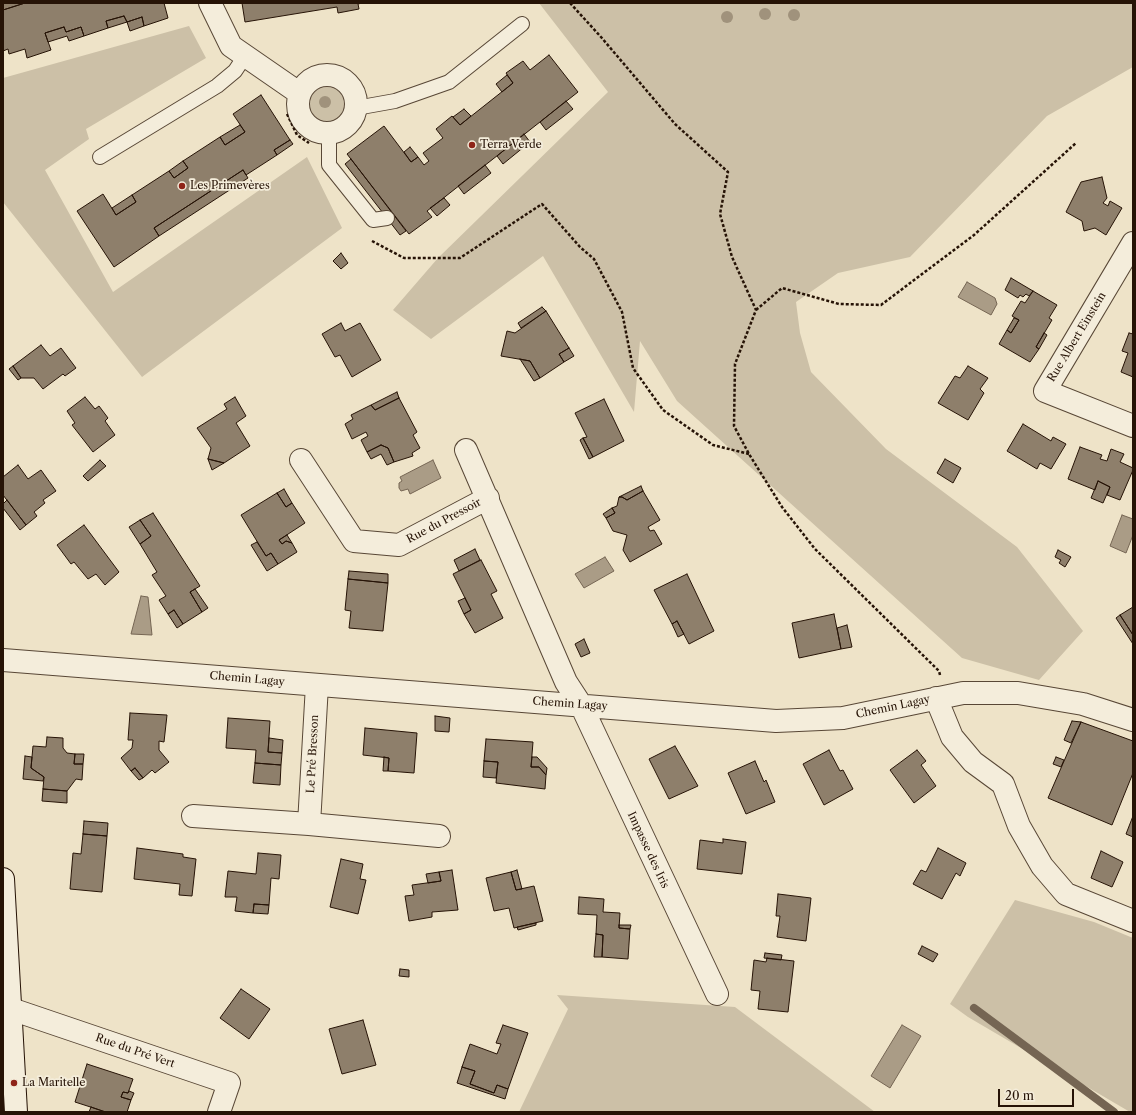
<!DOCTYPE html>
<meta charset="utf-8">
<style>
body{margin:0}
#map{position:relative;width:1136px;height:1115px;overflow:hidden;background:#eee3c8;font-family:"Libre Caslon Text",serif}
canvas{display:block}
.frame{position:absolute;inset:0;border:4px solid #261306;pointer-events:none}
.scale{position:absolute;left:998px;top:1089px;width:76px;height:18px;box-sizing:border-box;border:2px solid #261306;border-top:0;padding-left:5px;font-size:12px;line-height:14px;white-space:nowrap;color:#261306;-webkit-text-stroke:3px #f4eddb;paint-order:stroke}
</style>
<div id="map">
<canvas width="1136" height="1115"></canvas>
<div class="frame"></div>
<div class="scale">20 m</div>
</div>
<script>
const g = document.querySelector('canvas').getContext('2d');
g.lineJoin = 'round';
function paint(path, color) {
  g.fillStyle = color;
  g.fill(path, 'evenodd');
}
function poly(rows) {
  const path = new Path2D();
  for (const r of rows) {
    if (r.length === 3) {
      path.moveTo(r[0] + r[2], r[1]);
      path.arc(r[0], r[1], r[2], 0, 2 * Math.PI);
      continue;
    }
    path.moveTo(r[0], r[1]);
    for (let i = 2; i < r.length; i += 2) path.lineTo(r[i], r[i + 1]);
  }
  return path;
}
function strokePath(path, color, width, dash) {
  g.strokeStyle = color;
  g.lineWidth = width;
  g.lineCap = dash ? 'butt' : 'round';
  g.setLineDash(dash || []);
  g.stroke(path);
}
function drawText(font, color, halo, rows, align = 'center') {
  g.font = font + ' "Libre Caslon Text",serif';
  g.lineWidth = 3.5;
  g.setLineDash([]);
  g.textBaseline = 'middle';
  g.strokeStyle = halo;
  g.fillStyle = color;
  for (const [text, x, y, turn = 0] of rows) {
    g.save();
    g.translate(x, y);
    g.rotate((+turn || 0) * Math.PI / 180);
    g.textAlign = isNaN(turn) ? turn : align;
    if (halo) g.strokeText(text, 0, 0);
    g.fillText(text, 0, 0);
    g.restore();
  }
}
paint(poly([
 [539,3,1133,3,1133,67,1047,116,910,257,838,273,796,302,800,333,811,372,886,449,1017,547,1083,631,1039,680,962,658,677,401,640,341,634,412,543,256,431,339,393,310,438,258,608,92],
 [189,26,206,58,86,129,89,139,45,170,113,292,307,157,342,228,142,377,3,202,3,78],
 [327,105,18],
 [1015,900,1094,922,1133,938,1133,1112,1130,1112,968,1017,950,1004],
 [557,995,735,1007,875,1112,519,1112,568,1009]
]), '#ccc0a7');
const water = poly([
 [967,282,995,298,997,304,991,315,958,297,967,282],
 [433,460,441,478,410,494,408,489,401,491,399,488,399,483,402,481,400,477,433,460],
 [1122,515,1133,519,1133,535,1126,553,1110,546,1122,515],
 [605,557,614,571,584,588,575,574,605,557],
 [141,596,148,597,152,635,131,634,141,596],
 [902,1025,921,1036,890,1088,871,1076,902,1025]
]);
paint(water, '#aa9c86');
strokePath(water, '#756553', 1);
strokePath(poly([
 [974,1008,1114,1112]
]), '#756553', 8);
const building = poly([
 [3,3,25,3,3,10,3,3],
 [25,3,164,3,168,18,144,26,142,17,127,22,124,16,106,21,108,28,84,36,81,27,66,32,64,27,45,33,51,50,27,58,25,49,9,54,8,49,3,51,3,10,25,3],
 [242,3,362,3,358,4,359,9,338,13,337,7,245,22,242,3],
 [124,16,127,22,108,28,106,21,124,16],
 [142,17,144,26,130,31,127,22,142,17],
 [64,27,66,32,81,27,84,36,69,41,67,36,48,42,45,33,64,27],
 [549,55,578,92,427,211,432,217,409,234,347,154,384,126,411,162,418,157,424,165,429,161,423,153,443,138,436,129,452,116,460,125,513,83,506,73,523,61,530,70,549,55],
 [507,75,513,83,502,92,496,84,507,75],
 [261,95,290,140,274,150,277,155,246,175,243,170,154,228,159,236,114,267,77,211,103,194,116,215,136,202,132,195,169,171,174,178,188,168,183,161,220,137,225,145,245,132,233,114,261,95],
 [566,101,573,109,546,130,540,122,566,101],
 [464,109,471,116,460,125,453,117,464,109],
 [240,125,245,132,225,145,220,137,240,125],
 [524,134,530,142,503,164,497,156,524,134],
 [290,140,293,144,277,155,274,150,290,140],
 [410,147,418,157,411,162,404,152,410,147],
 [351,159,406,231,400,235,345,164,351,159],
 [183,161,188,168,174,178,169,171,183,161],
 [485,165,491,173,464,194,458,186,485,165],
 [243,170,248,178,159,236,154,228,243,170],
 [1102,177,1107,198,1103,203,1108,206,1110,201,1122,208,1106,235,1095,228,1084,231,1082,221,1066,212,1081,182,1102,177],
 [132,195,136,202,116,215,112,208,132,195],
 [444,198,450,205,437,216,430,208,444,198],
 [341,253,348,263,341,269,333,261,341,253],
 [1011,278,1033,291,1029,296,1026,294,1023,297,1020,295,1018,298,1005,290,1011,278],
 [1033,291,1057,305,1049,318,1052,320,1036,347,1039,349,1030,362,999,344,1007,330,1011,333,1019,320,1012,316,1021,301,1025,303,1033,291],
 [542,307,546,311,521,328,518,323,542,307],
 [546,311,569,348,559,354,564,362,540,378,530,361,501,356,507,331,515,333,546,311],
 [1014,318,1019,320,1011,333,1007,330,1014,318],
 [341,323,345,331,360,323,381,360,352,377,340,355,335,357,322,334,341,323],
 [1044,333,1047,335,1039,349,1036,347,1044,333],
 [1129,333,1133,334,1133,377,1121,372,1128,353,1122,351,1129,333],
 [41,345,50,356,61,348,76,368,65,376,63,374,43,389,34,378,21,378,13,366,41,345],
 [569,348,574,356,564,362,559,354,569,348],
 [520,359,530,361,540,378,534,381,520,359],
 [13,366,21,378,18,380,9,369,13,366],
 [968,366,988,378,980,389,984,393,968,420,938,403,955,376,960,378,968,366],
 [397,392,399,398,375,410,371,405,397,392],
 [85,397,95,409,99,406,108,418,105,421,115,435,93,452,72,425,75,423,67,411,85,397],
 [235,397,246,416,236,423,250,446,224,463,208,459,211,448,197,428,227,409,224,404,235,397],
 [399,398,417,432,413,435,420,448,412,453,413,456,394,462,388,448,381,445,367,452,361,440,368,436,366,432,352,439,345,424,353,419,351,415,371,405,375,410,399,398],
 [604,399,624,441,593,457,583,438,587,437,575,413,604,399],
 [1023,424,1051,441,1053,437,1066,444,1051,469,1040,463,1037,469,1007,451,1023,424],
 [583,438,593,457,589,459,580,440,583,438],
 [381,445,388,448,394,462,387,465,381,454,371,459,367,452,381,445],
 [1080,447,1102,455,1100,459,1107,461,1111,449,1124,454,1120,462,1133,468,1133,470,1120,500,1107,495,1110,487,1098,481,1095,490,1068,479,1080,447],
 [208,459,224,463,212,470,208,459],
 [945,459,961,468,953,483,937,473,945,459],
 [100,460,106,466,88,481,83,476,100,460],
 [18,465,28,479,41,470,56,491,43,500,45,503,34,512,37,516,26,525,3,495,3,477,18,465],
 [1098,481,1110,487,1103,503,1091,498,1098,481],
 [641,486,643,491,627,500,622,497,619,497,641,486],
 [284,489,292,503,286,507,277,493,284,489],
 [643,491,660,520,648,527,650,531,654,530,662,544,630,562,623,550,627,535,613,531,606,518,615,513,612,508,617,506,619,497,622,497,627,500,643,491],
 [277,493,286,507,292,503,305,523,279,540,282,544,286,541,292,543,297,552,278,564,271,553,266,556,241,515,277,493],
 [7,500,26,525,20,530,3,508,3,504,7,500],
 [612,508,615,513,606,518,603,514,612,508],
 [153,513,200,586,190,592,202,612,183,624,174,610,168,614,159,600,166,596,152,575,157,572,140,544,151,536,140,520,153,513],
 [140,520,151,536,140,544,129,527,140,520],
 [84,525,119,572,105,585,96,574,88,579,74,562,71,564,57,545,84,525],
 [287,535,292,543,286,541,282,544,279,540,287,535],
 [257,542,266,556,271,553,278,564,267,571,251,545,257,542],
 [475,549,480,560,459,571,454,560,475,549],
 [1058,550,1071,557,1065,567,1059,563,1061,560,1055,557,1058,550],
 [481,560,497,591,491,594,503,618,475,633,464,614,471,610,453,574,481,560],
 [349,571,388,574,388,583,348,579,349,571],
 [687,574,714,631,689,644,677,621,672,624,654,590,687,574],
 [348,579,388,583,383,631,349,628,351,611,345,610,348,579],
 [195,589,208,608,202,612,190,592,195,589],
 [465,598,471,610,464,614,458,601,465,598],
 [1133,607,1133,635,1120,615,1133,607],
 [174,610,183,624,177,628,168,614,174,610],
 [834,614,841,649,799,658,792,623,834,614],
 [1120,615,1133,635,1133,644,1116,618,1120,615],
 [677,621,684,634,678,637,672,624,677,621],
 [847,625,852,647,841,649,837,628,847,625],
 [584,639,590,653,581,657,575,644,584,639],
 [130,713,167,715,164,742,159,741,159,750,169,762,155,773,152,770,143,778,135,768,131,771,121,758,132,748,133,740,128,740,130,713],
 [435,716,450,718,449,732,435,731,435,716],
 [228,718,270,721,268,752,282,753,281,765,255,763,256,750,226,748,228,718],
 [1072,721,1081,722,1071,743,1064,740,1072,721],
 [1081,722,1133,741,1133,773,1112,825,1048,798,1081,722],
 [365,728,417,733,414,773,388,771,389,758,363,755,365,728],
 [47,737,63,738,63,748,67,753,75,754,74,764,83,764,82,780,76,779,67,791,43,789,44,777,31,768,33,746,46,747,47,737],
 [269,738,283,740,282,753,268,752,269,738],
 [486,739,533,742,531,767,539,767,546,775,545,789,496,783,498,762,484,761,486,739],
 [675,746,698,786,669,799,649,759,675,746],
 [829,750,840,771,843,770,853,789,824,805,803,764,829,750],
 [917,750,926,761,921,765,936,786,914,803,890,770,917,750],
 [75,754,84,754,83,764,74,764,75,754],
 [25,756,32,757,31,768,44,777,43,781,23,779,25,756],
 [384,757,389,758,388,771,383,771,384,757],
 [532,757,537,757,547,768,546,775,539,767,531,767,532,757],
 [1056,757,1064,760,1061,767,1053,764,1056,757],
 [484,761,498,762,496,778,483,777,484,761],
 [755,761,764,782,766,780,775,802,746,814,728,773,755,761],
 [255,763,281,765,280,785,253,783,255,763],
 [135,768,143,778,139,780,131,771,135,768],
 [43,789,67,791,67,803,42,801,43,789],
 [1133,816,1133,837,1126,834,1133,816],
 [84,821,108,823,107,836,83,834,84,821],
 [83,834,107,836,102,892,70,889,73,853,81,854,83,834],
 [723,839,746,842,742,874,697,869,700,840,723,843,723,839],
 [137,848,183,854,183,857,196,859,192,896,179,895,180,884,134,879,137,848],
 [938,848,966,863,960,876,956,873,942,899,913,884,921,870,926,872,938,848],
 [1101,851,1123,862,1112,887,1091,878,1101,851],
 [258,853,281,855,279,879,271,878,269,905,254,904,253,913,235,911,237,897,225,897,228,871,256,874,258,853],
 [341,859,363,864,360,879,366,880,358,914,330,907,341,859],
 [452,870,458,910,432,912,432,917,409,921,405,896,414,895,412,885,441,881,439,872,452,870],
 [517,870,522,889,516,890,511,872,517,870],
 [439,872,441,881,428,883,426,874,439,872],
 [511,872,516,890,534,886,543,921,514,928,509,908,494,911,486,878,511,872],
 [778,894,811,898,806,941,777,937,780,916,776,916,778,894],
 [579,897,604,899,603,912,620,913,619,928,630,929,628,959,602,957,603,935,596,934,597,915,578,914,579,897],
 [254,904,269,905,268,914,253,913,254,904],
 [536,923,536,925,518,930,517,927,536,923],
 [619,925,631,925,630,929,619,928,619,925],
 [596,934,603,935,602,957,594,957,596,934],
 [922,946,938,954,933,962,918,954,922,946],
 [765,953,782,955,781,960,764,958,765,953],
 [767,958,794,961,788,1012,758,1009,760,991,751,990,754,960,766,962,767,958],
 [400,969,409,970,409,977,399,976,400,969],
 [241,989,270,1009,249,1039,220,1018,241,989],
 [363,1020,376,1065,342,1074,329,1029,363,1020],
 [503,1025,528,1033,508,1089,497,1085,494,1093,470,1084,475,1071,462,1067,470,1044,497,1054,501,1044,496,1043,503,1025],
 [87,1064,133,1079,128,1093,123,1092,121,1097,131,1100,127,1112,106,1112,75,1102,87,1064],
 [462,1067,475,1071,470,1084,494,1093,497,1085,508,1089,505,1099,457,1083,462,1067],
 [129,1091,134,1093,131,1100,121,1097,123,1092,128,1093,129,1091],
 [91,1107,105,1112,89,1112,91,1107]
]);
paint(building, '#8e7f6b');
strokePath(building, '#261306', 1);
const lane = poly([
 [356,108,395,101,449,82,522,24],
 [329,134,329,165,373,220,387,218],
 [100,157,217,86,235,71,245,56]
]);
const street = poly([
 [210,3,231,46,299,93],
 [327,104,29],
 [1133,243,1045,391,1133,426],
 [466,450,566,682,581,705,717,994],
 [301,460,354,541,399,545,488,498],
 [3,660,776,721,843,718,963,693,1018,693,1083,704,1133,720],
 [936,698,952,737,973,762,1003,784,1019,826,1042,866,1066,894,1133,921],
 [193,816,309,824,439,836],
 [309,824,317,685],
 [11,1009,229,1083,219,1112]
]);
const secondary = poly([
 [3,879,16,1112]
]);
strokePath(lane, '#584736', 16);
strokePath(street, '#584736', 24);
strokePath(secondary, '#261306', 24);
strokePath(poly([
 [570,3,601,37,675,124,728,172,720,214,732,257,756,310,735,364,734,426,749,454,782,507,815,549,939,671,940,675],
 [287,114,297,135,309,143],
 [372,241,404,258,460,258,542,204,580,247,594,259,622,312,633,368,663,410,713,445,749,454],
 [756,310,782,288,839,304,881,305,974,235,1076,143]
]), '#261306', 2.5, [3, 2]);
strokePath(lane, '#f4eddb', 14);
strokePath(street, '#f4eddb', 22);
strokePath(secondary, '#f4eddb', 22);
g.fillStyle = '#a0927c';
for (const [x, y] of [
 [765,14],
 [794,15],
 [727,17],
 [325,102]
]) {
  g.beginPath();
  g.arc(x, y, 6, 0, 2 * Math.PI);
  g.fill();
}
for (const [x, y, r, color] of [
 [472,145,4,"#8f2418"],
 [182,186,4,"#8f2418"],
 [14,1083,4,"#8f2418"]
]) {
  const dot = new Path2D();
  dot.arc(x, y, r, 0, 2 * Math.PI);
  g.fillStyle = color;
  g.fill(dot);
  strokePath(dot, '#f4eddb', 1.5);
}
drawText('11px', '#261306', '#f4eddb', [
 ["Terra Verde",480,145],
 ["Les Primevères",190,186],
 ["La Maritelle",22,1083]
], 'left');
drawText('11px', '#261306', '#f4eddb', [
 ["Rue Albert Einstein",1077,337,-59],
 ["Rue du Pressoir",444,521,-28],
 ["Chemin Lagay",247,679,5],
 ["Chemin Lagay",570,704,4],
 ["Chemin Lagay",893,707,-12],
 ["Le Pré Bresson",313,754,-87],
 ["Impasse des Iris",648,850,65],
 ["Rue du Pré Vert",135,1051,19]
]);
</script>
